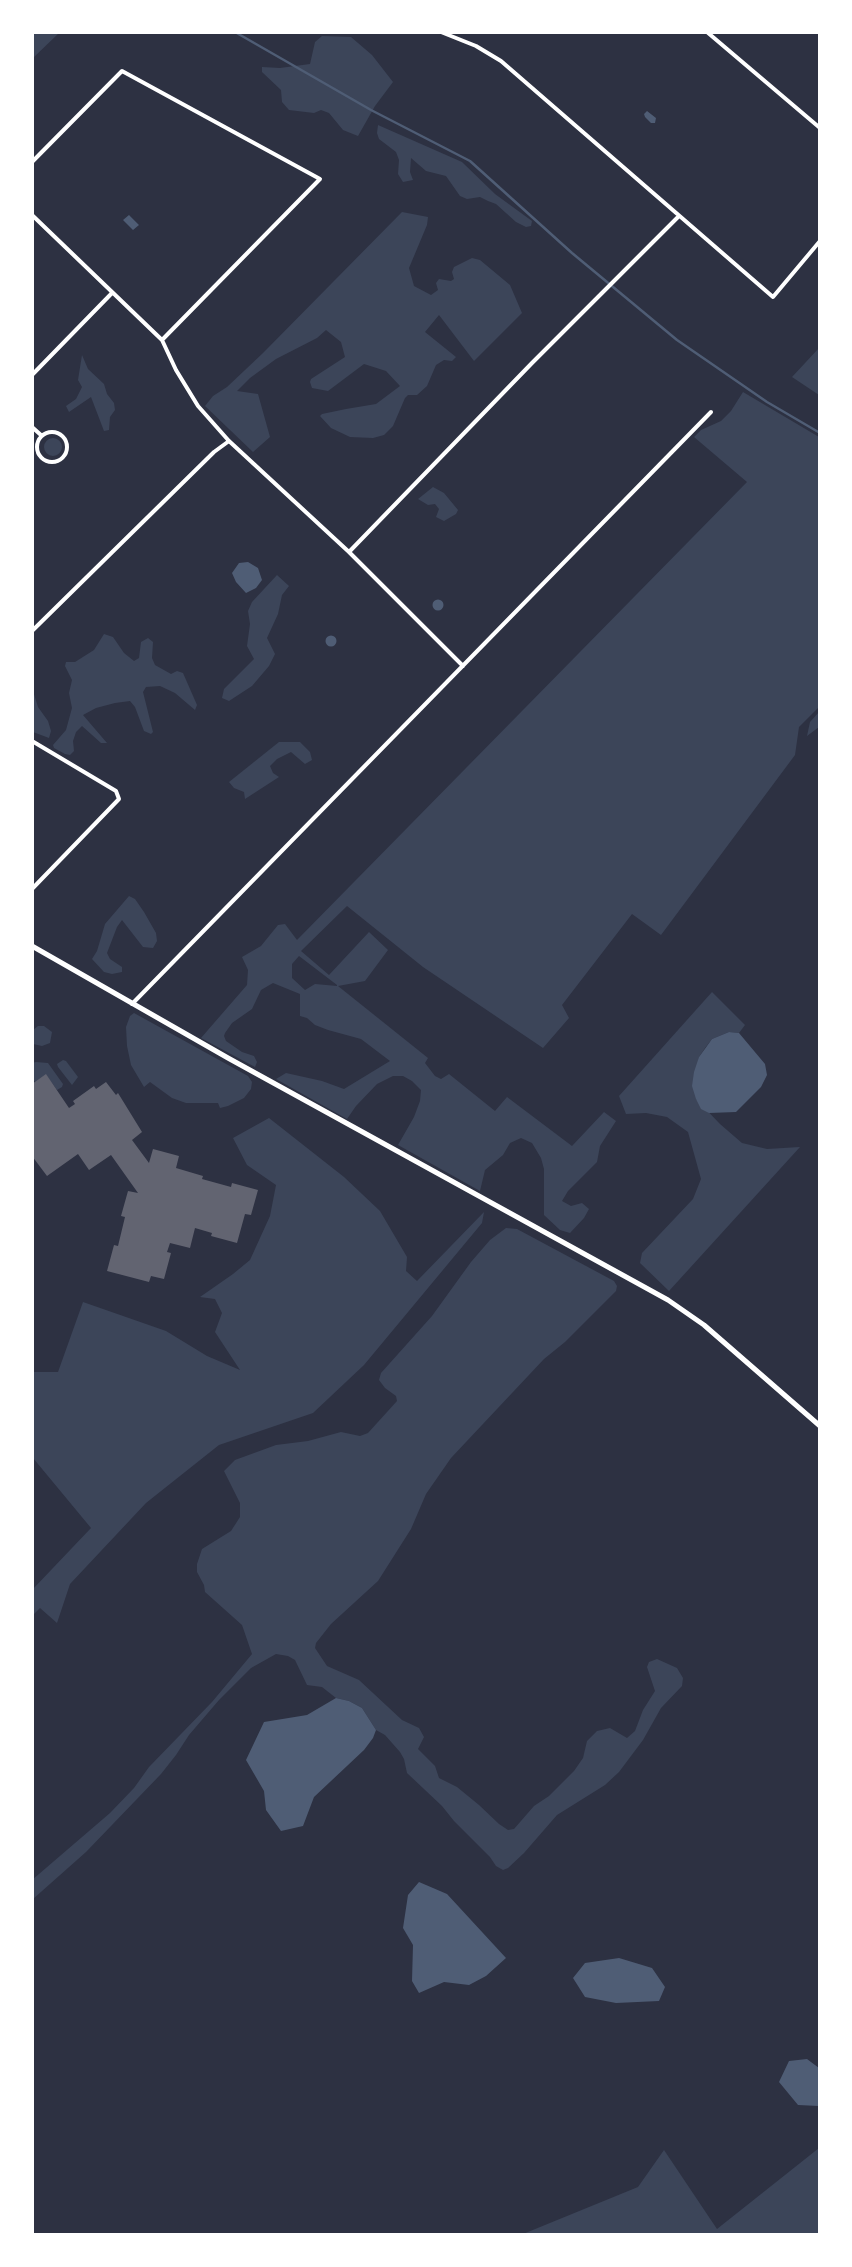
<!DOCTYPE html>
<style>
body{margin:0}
#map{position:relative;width:852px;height:2267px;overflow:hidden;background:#2d3142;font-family:Signika,sans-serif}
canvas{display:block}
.frame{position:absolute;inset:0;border:34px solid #fff;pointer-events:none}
</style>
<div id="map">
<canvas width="852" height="2267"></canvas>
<div class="frame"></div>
</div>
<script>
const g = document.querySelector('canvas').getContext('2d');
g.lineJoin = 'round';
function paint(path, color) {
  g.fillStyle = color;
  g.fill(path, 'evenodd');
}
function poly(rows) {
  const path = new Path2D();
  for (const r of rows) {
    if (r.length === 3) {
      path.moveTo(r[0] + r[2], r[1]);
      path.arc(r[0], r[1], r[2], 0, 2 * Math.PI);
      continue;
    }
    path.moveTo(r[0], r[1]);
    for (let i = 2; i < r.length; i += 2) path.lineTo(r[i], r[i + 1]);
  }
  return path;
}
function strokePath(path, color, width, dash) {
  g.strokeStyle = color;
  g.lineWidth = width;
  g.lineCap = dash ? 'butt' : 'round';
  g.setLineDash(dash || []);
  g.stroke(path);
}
paint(poly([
 [33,32,59,32,59,33,33,58],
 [322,36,351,37,372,55,393,82,375,106,358,136,343,130,329,113,321,110,314,113,289,110,282,102,281,90,262,72,262,67,280,68,310,64,315,42],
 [378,125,462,162,495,194,532,221,531,226,526,227,516,222,496,204,488,201,480,197,467,199,460,196,446,176,426,171,411,158,410,172,413,180,403,182,398,174,399,160,396,152,379,139,377,133],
 [402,212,428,217,427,225,409,268,414,286,431,295,438,290,436,283,439,279,451,281,454,279,452,272,454,267,472,258,480,260,510,285,522,313,474,361,439,315,425,332,456,357,452,361,444,360,436,365,427,386,417,395,408,395,405,398,393,426,384,435,373,438,350,437,331,428,320,416,322,414,346,409,376,404,400,386,386,371,364,364,328,391,312,388,310,382,311,379,345,357,341,342,326,330,317,338,276,359,250,378,237,391,258,394,270,437,253,452,205,406,213,396,227,387,263,353],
 [819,348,819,395,792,377],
 [82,355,88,369,104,384,107,394,114,403,115,410,110,417,109,430,104,431,91,397,69,412,66,406,76,399,82,387,78,380],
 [743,392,819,437,819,707,799,727,795,755,661,935,632,914,562,1005,569,1018,543,1048,423,967,347,906,301,951,329,975,369,932,388,950,365,981,338,986,428,1058,425,1063,435,1076,441,1079,449,1074,495,1111,507,1097,572,1146,604,1112,616,1121,600,1146,597,1162,568,1191,562,1201,571,1206,582,1203,589,1209,584,1218,570,1233,560,1230,544,1215,544,1169,541,1158,532,1143,521,1138,510,1143,503,1155,485,1170,480,1191,398,1145,414,1117,420,1101,421,1090,412,1081,403,1076,393,1076,377,1084,356,1106,347,1119,276,1079,286,1073,322,1081,344,1089,390,1061,361,1039,328,1030,315,1025,307,1018,300,1016,300,994,273,983,261,990,252,1009,232,1023,225,1033,224,1036,226,1041,242,1052,254,1056,257,1062,255,1067,201,1038,247,985,248,970,242,957,261,946,278,925,285,924,297,940,747,482,694,437,701,430,721,421,731,411],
 [299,956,337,985,337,986,315,984,305,990,292,978,292,964],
 [53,447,9],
 [433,487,444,493,458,510,456,514,444,521,436,517,439,509,435,504,428,505,418,499],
 [277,575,289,586,282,595,278,614,267,638,275,654,269,666,252,686,229,701,222,698,224,689,254,659,247,646,250,624,248,611,252,602],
 [104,634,113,637,124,653,134,661,139,658,141,642,148,638,153,642,152,658,155,665,171,674,177,671,183,673,197,705,195,710,175,693,160,686,146,687,143,692,153,732,151,734,144,731,135,707,130,701,115,703,96,708,83,715,107,743,101,743,82,726,76,732,73,741,74,751,70,755,65,754,54,748,53,745,66,730,72,708,69,693,72,680,65,666,66,662,75,662,94,650],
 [33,691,38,707,48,721,51,731,49,738,33,732],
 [819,712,819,727,807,736,810,722],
 [279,742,300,742,310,752,312,760,305,764,291,752,277,759,270,766,273,773,279,777,245,799,244,792,234,788,229,782],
 [129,896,135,899,144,912,156,933,157,941,153,948,143,947,122,920,117,927,107,953,110,959,122,967,122,972,112,974,104,972,92,959,97,951,105,924],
 [712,992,745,1025,739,1033,729,1032,712,1039,705,1048,699,1057,696,1099,720,1124,742,1143,767,1149,800,1147,669,1291,640,1263,642,1253,693,1199,701,1179,688,1132,667,1117,646,1113,626,1114,619,1096],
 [134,1013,248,1076,252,1082,251,1089,244,1098,228,1106,220,1108,218,1103,186,1103,172,1098,150,1082,144,1087,131,1065,127,1046,126,1027,130,1016],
 [38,1026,44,1026,52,1032,50,1043,42,1046,33,1044,33,1030],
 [63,1060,66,1061,78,1077,72,1085,58,1067,57,1064],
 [36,1062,48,1063,63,1084,62,1087,57,1090,46,1075,35,1082,33,1079,32,1063],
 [269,1118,344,1177,380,1211,407,1257,406,1271,417,1281,484,1212,482,1223,364,1365,313,1413,219,1445,146,1503,70,1584,57,1623,40,1608,33,1615,33,1589,91,1528,33,1458,33,1372,58,1372,83,1302,166,1331,207,1356,240,1370,215,1332,222,1313,215,1299,200,1297,233,1274,250,1260,270,1216,276,1185,247,1165,233,1138],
 [506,1228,517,1229,614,1281,617,1286,616,1291,565,1342,544,1359,451,1458,426,1494,411,1529,378,1581,331,1624,316,1643,315,1648,327,1666,359,1680,402,1720,419,1728,424,1737,418,1749,435,1766,439,1778,457,1787,479,1805,499,1824,508,1830,514,1829,534,1806,549,1796,574,1771,583,1758,587,1741,597,1731,610,1728,627,1738,635,1731,643,1710,655,1691,647,1667,649,1662,657,1659,677,1668,683,1678,682,1686,661,1708,643,1740,619,1772,605,1785,557,1815,524,1853,508,1868,503,1870,496,1866,490,1857,454,1821,442,1806,407,1773,404,1759,400,1752,385,1735,376,1730,362,1708,349,1701,336,1698,322,1687,307,1685,295,1660,288,1656,276,1654,251,1668,219,1700,189,1735,176,1755,161,1774,86,1852,33,1899,32,1880,110,1813,134,1788,149,1767,212,1702,252,1654,242,1625,205,1592,204,1585,197,1572,197,1564,202,1549,231,1531,240,1517,240,1503,224,1471,235,1460,276,1445,308,1441,341,1432,360,1436,368,1433,397,1401,396,1396,385,1388,379,1380,381,1373,432,1316,471,1262,490,1240],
 [819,2148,819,2234,523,2234,638,2187,664,2150,717,2229]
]), '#3c4559');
paint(poly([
 [647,111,656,118,655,123,651,123,645,117,644,114],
 [129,215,139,225,133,230,123,220],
 [248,562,258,568,262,580,256,588,246,593,236,582,232,573,239,563],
 [438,605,5.5],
 [331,641,5.5],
 [729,1032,739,1033,765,1064,767,1075,761,1087,736,1112,709,1113,701,1109,696,1099,692,1086,694,1072,699,1057,712,1039],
 [336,1698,349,1701,362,1708,376,1730,373,1738,364,1750,314,1797,303,1826,281,1831,266,1810,264,1791,246,1760,264,1722,307,1715],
 [419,1882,447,1894,506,1958,486,1976,469,1985,444,1982,419,1993,412,1981,413,1945,403,1928,408,1895],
 [619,1958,652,1968,665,1987,659,2001,616,2003,585,1997,573,1978,585,1963],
 [807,2059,819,2068,819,2106,798,2105,779,2082,789,2061]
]), '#4f5d75');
strokePath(poly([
 [235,32,371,110,470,161,572,253,677,340,767,402,820,433]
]), '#4f5d75', 2.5);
paint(poly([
 [46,1074,69,1108,75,1104,73,1101,94,1086,96,1089,106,1082,116,1095,118,1093,142,1132,132,1140,149,1163,153,1149,179,1156,176,1168,203,1176,202,1179,231,1187,232,1183,258,1190,251,1215,245,1214,237,1243,211,1236,212,1233,195,1228,190,1248,170,1243,167,1252,171,1253,164,1279,151,1276,149,1282,107,1271,114,1245,118,1246,125,1217,121,1216,128,1191,138,1193,111,1155,89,1170,78,1154,47,1176,32,1156,32,1084]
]), '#626471');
strokePath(poly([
 [441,32,476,46,501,61,773,297,820,241],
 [707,32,820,128],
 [32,162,122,71,320,179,162,340],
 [32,215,162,340,176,370,198,406,229,441,349,552,463,666],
 [32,375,112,293],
 [32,427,42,436],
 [52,447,15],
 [349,552,532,363,679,216],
 [32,631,214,452,229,441],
 [32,741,116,791,119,799,32,889],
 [132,1004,711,412]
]), '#fff', 4);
strokePath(poly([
 [32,946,228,1058,668,1300,704,1325,820,1426]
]), '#fff', 5);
</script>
